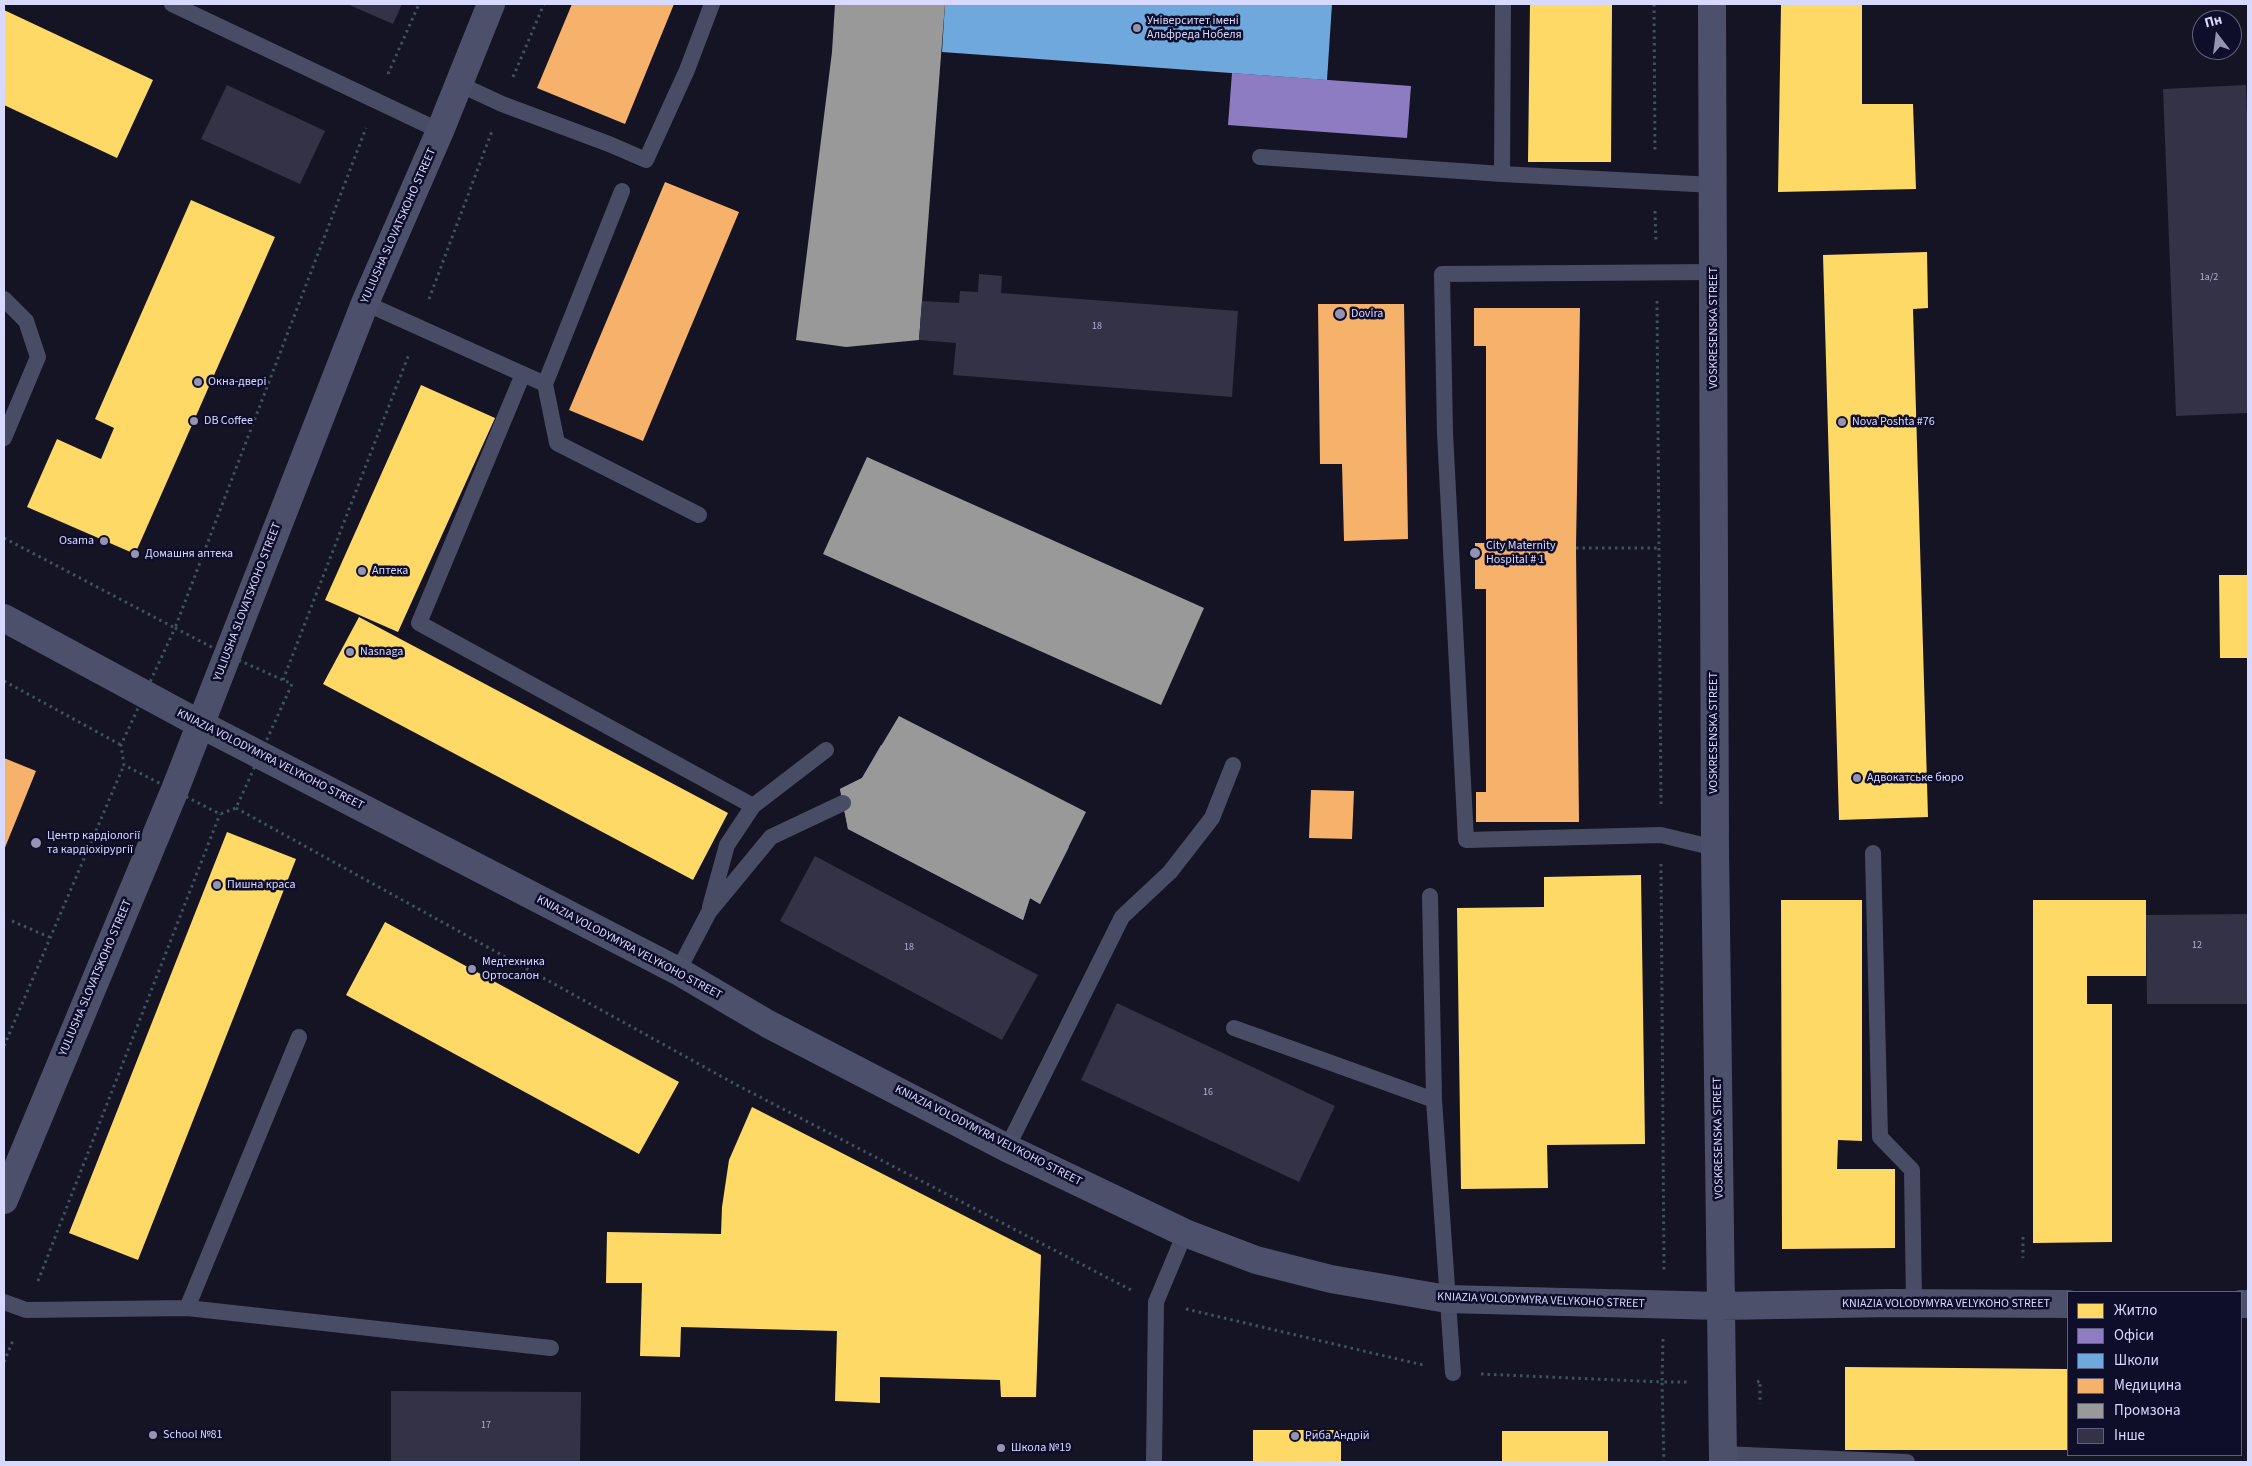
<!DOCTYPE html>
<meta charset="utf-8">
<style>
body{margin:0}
#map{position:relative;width:2252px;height:1466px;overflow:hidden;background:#151424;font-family:"Source Sans 3",sans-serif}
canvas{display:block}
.frame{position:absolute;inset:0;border:5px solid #d8d9ff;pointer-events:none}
.legend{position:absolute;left:2067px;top:1291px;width:175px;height:165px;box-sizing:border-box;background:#0f0e2a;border:1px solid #5f5f7f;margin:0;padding:6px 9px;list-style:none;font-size:15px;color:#d8d9ff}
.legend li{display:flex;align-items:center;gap:10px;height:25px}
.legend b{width:25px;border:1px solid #5f5f7f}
.north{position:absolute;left:2192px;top:10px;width:50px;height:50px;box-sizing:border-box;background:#0f0e2a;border:1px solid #5f5f7f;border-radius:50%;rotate:345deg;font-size:14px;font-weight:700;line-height:20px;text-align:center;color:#d8d9ff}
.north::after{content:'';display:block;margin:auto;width:18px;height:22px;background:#9494b2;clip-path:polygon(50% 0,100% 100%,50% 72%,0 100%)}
</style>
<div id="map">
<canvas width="2252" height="1466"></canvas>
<div class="frame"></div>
<ul class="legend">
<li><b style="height:14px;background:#ffd966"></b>Житло</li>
<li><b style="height:14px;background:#8e7cc3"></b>Офіси</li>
<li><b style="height:14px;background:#6fa8dc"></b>Школи</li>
<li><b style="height:14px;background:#f6b26b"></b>Медицина</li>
<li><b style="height:14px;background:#999"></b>Промзона</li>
<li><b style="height:14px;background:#333246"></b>Інше</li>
</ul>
<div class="north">Пн</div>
</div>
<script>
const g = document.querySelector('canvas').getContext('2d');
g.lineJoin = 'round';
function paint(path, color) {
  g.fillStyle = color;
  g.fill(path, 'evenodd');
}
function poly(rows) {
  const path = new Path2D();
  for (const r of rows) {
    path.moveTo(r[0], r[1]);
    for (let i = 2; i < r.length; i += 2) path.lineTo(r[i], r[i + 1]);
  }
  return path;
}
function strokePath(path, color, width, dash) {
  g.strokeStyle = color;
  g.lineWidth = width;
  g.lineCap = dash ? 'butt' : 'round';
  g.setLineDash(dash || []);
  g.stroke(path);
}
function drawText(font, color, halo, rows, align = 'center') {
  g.font = font + ' "Source Sans 3",sans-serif';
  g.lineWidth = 5;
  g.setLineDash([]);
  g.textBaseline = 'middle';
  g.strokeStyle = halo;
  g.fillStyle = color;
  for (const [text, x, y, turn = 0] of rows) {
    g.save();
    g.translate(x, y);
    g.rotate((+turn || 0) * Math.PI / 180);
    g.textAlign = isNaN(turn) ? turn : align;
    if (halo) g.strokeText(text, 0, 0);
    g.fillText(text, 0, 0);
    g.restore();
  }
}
paint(poly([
 [1530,4,1612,4,1611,162,1528,162],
 [1781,4,1862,4,1862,104,1913,104,1916,189,1778,192],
 [4,10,153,80,117,158,4,105],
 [191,200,275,237,135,554,27,507,57,439,101,459,114,428,95,419],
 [1927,252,1928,308,1913,309,1928,817,1839,820,1823,255],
 [421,385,495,418,398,632,325,600],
 [2219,575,2248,575,2248,658,2220,658],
 [359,617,728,813,693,880,323,684],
 [227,832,296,859,138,1260,69,1233],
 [1641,875,1645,1144,1547,1145,1548,1188,1461,1189,1457,908,1544,907,1544,877],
 [1781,900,1862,900,1862,1141,1838,1140,1837,1169,1895,1169,1895,1248,1782,1249],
 [2033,900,2146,900,2146,976,2087,976,2087,1004,2112,1004,2112,1242,2033,1243],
 [385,922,679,1082,639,1154,346,995],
 [752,1107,1041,1255,1036,1397,1001,1397,1000,1380,880,1377,880,1403,835,1401,837,1331,681,1327,680,1357,640,1356,642,1283,606,1283,607,1232,721,1234,722,1207,729,1160],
 [1845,1367,2068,1369,2068,1450,1845,1450],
 [1253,1430,1341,1430,1341,1462,1253,1462],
 [1502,1431,1608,1431,1608,1462,1502,1462]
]), '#ffd966');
paint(poly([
 [1232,73,1411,86,1407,138,1228,125],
 [881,745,1069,847,1040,904,1030,898,1023,920,848,829,840,789,862,778]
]), '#8e7cc3');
paint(poly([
 [945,4,1332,4,1327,80,942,52]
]), '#6fa8dc');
paint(poly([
 [572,4,674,4,625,124,537,88],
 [665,182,739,212,643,441,569,410],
 [1318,304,1404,304,1408,539,1344,541,1342,464,1320,464],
 [1474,308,1580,308,1576,548,1579,822,1476,822,1476,792,1486,792,1486,589,1475,589,1475,543,1486,543,1486,346,1474,346],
 [4,758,36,771,4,850],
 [1311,790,1354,791,1352,839,1309,838]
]), '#f6b26b');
paint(poly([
 [835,4,945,4,919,340,846,347,796,340,832,52],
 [867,457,1204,608,1161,705,823,554],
 [899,716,1086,812,1040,904,1030,898,1023,920,848,829,840,789,862,778]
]), '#999');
paint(poly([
 [347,4,402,4,393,24],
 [227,85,325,131,300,184,201,139],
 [2246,85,2248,142,2248,413,2176,416,2163,89],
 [979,274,1002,276,1001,293,1238,311,1232,397,953,375,956,343,919,340,922,301,959,303,960,291,978,292],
 [815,856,1038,975,1002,1040,780,921],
 [2248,914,2248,1004,2147,1004,2146,915],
 [1117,1003,1335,1106,1299,1182,1081,1080],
 [391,1391,581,1392,580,1462,391,1461]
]), '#333246');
strokePath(poly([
 [1654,4,1655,153],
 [388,74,419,4],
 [513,77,544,4],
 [1655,211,1656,243],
 [429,299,492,131],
 [1657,301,1661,805],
 [4,538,175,628,366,128],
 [1576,548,1660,548],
 [175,628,227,655,292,684,236,808,220,814,124,765,121,745,175,628],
 [283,680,409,354],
 [4,681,121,745],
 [236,808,735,1084,1131,1290],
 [1661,864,1664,1270],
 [12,921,49,937],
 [4,1046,124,765],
 [2023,1237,2023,1258],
 [38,1281,220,814],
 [1186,1309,1423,1365],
 [1663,1339,1662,1382,1688,1382],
 [4,1362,14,1338],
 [1481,1374,1662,1382,1664,1462],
 [1757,1382,1760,1381,1760,1404]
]), '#40515f', 3, [2.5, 4]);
strokePath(poly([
 [172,4,440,131],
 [459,84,502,104,609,144,646,160,687,70,712,4],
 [1260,157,1502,174,1714,185],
 [1502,174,1503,4],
 [1713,272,1442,274,1445,433,1466,840,1661,835,1715,848],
 [4,299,26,321,38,357,4,438],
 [365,303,545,384,557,443,699,515],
 [523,374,419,623,753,806],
 [545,384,622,191],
 [1873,853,1880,1137,1912,1170,1914,1304],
 [1430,896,1434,1100,1453,1373],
 [710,907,727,845,753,806,826,750],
 [678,971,709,912,771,837,843,803],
 [1234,1028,1434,1100],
 [1007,1148,1122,917,1170,872,1212,818,1233,765],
 [4,1302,26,1310,187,1308,551,1348],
 [187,1308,299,1037],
 [1723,1454,1907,1462],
 [1154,1462,1156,1302,1185,1233]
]), '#494c65', 16);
strokePath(poly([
 [1712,4,1715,848,1723,1462],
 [4,618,200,724,678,971,768,1024,1007,1148,1185,1233,1256,1260,1331,1279,1447,1299,1721,1306,1892,1303,2068,1304],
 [4,1200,174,792,365,303,440,131,491,4],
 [2241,1304,2248,1304]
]), '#4d506b', 28);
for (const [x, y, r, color] of [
 [1137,28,5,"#9494b2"],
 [1340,314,6,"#9494b2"],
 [198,382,5,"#9494b2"],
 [194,421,5,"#9494b2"],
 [1842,422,5,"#9494b2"],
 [104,541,5,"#9494b2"],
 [1475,553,6,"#9494b2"],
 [135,554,5,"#9494b2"],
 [362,571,5,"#9494b2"],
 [350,652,5,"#9494b2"],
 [1857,778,5,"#9494b2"],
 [36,843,6,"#9494b2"],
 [217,885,5,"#9494b2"],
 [472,969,5,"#9494b2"],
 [153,1435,5,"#9494b2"],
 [1295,1436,5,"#9494b2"],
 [1001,1448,5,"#9494b2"]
]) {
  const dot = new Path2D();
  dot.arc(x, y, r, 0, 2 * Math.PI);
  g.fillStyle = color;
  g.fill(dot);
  strokePath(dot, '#0f0e2a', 2);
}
drawText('10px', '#afafd1', null, [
 ["1а/2",2209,278],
 ["18",1097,327],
 ["12",2197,946],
 ["18",909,948],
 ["16",1208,1093],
 ["17",486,1426]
]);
drawText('12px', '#d8d9ff', '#0f0e2a', [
 ["Університет імені",1147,21],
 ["Альфреда Нобеля",1147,35],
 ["Dovira",1351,314],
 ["Окна-двері",208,382],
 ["DB Coffee",204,421],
 ["Nova Poshta #76",1852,422],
 ["Osama",94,541,"right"],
 ["City Maternity",1486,546],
 ["Hospital # 1",1486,560],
 ["Домашня аптека",145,554],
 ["Аптека",372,571],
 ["Nasnaga",360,652],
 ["Адвокатське бюро",1867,778],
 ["Центр кардіології",47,836],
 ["та кардіохірургії",47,850],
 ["Пишна краса",227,885],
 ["Медтехника",482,962],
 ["Ортосалон",482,976],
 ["School №81",163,1435],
 ["Риба Андрій",1305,1436],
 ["Школа №19",1011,1448]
], 'left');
drawText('12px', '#d8d9ff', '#0f0e2a', [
 ["YULIUSHA SLOVATSKOHO STREET",399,226,-66],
 ["VOSKRESENSKA STREET",1714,328,-90],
 ["YULIUSHA SLOVATSKOHO STREET",248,602,-69],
 ["VOSKRESENSKA STREET",1714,733,-90],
 ["KNIAZIA VOLODYMYRA VELYKOHO STREET",270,760,27],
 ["KNIAZIA VOLODYMYRA VELYKOHO STREET",629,948,28],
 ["YULIUSHA SLOVATSKOHO STREET",96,978,-67],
 ["KNIAZIA VOLODYMYRA VELYKOHO STREET",988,1136,27],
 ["VOSKRESENSKA STREET",1719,1138,-91],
 ["KNIAZIA VOLODYMYRA VELYKOHO STREET",1541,1301,2],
 ["KNIAZIA VOLODYMYRA VELYKOHO STREET",1946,1304]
]);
</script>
